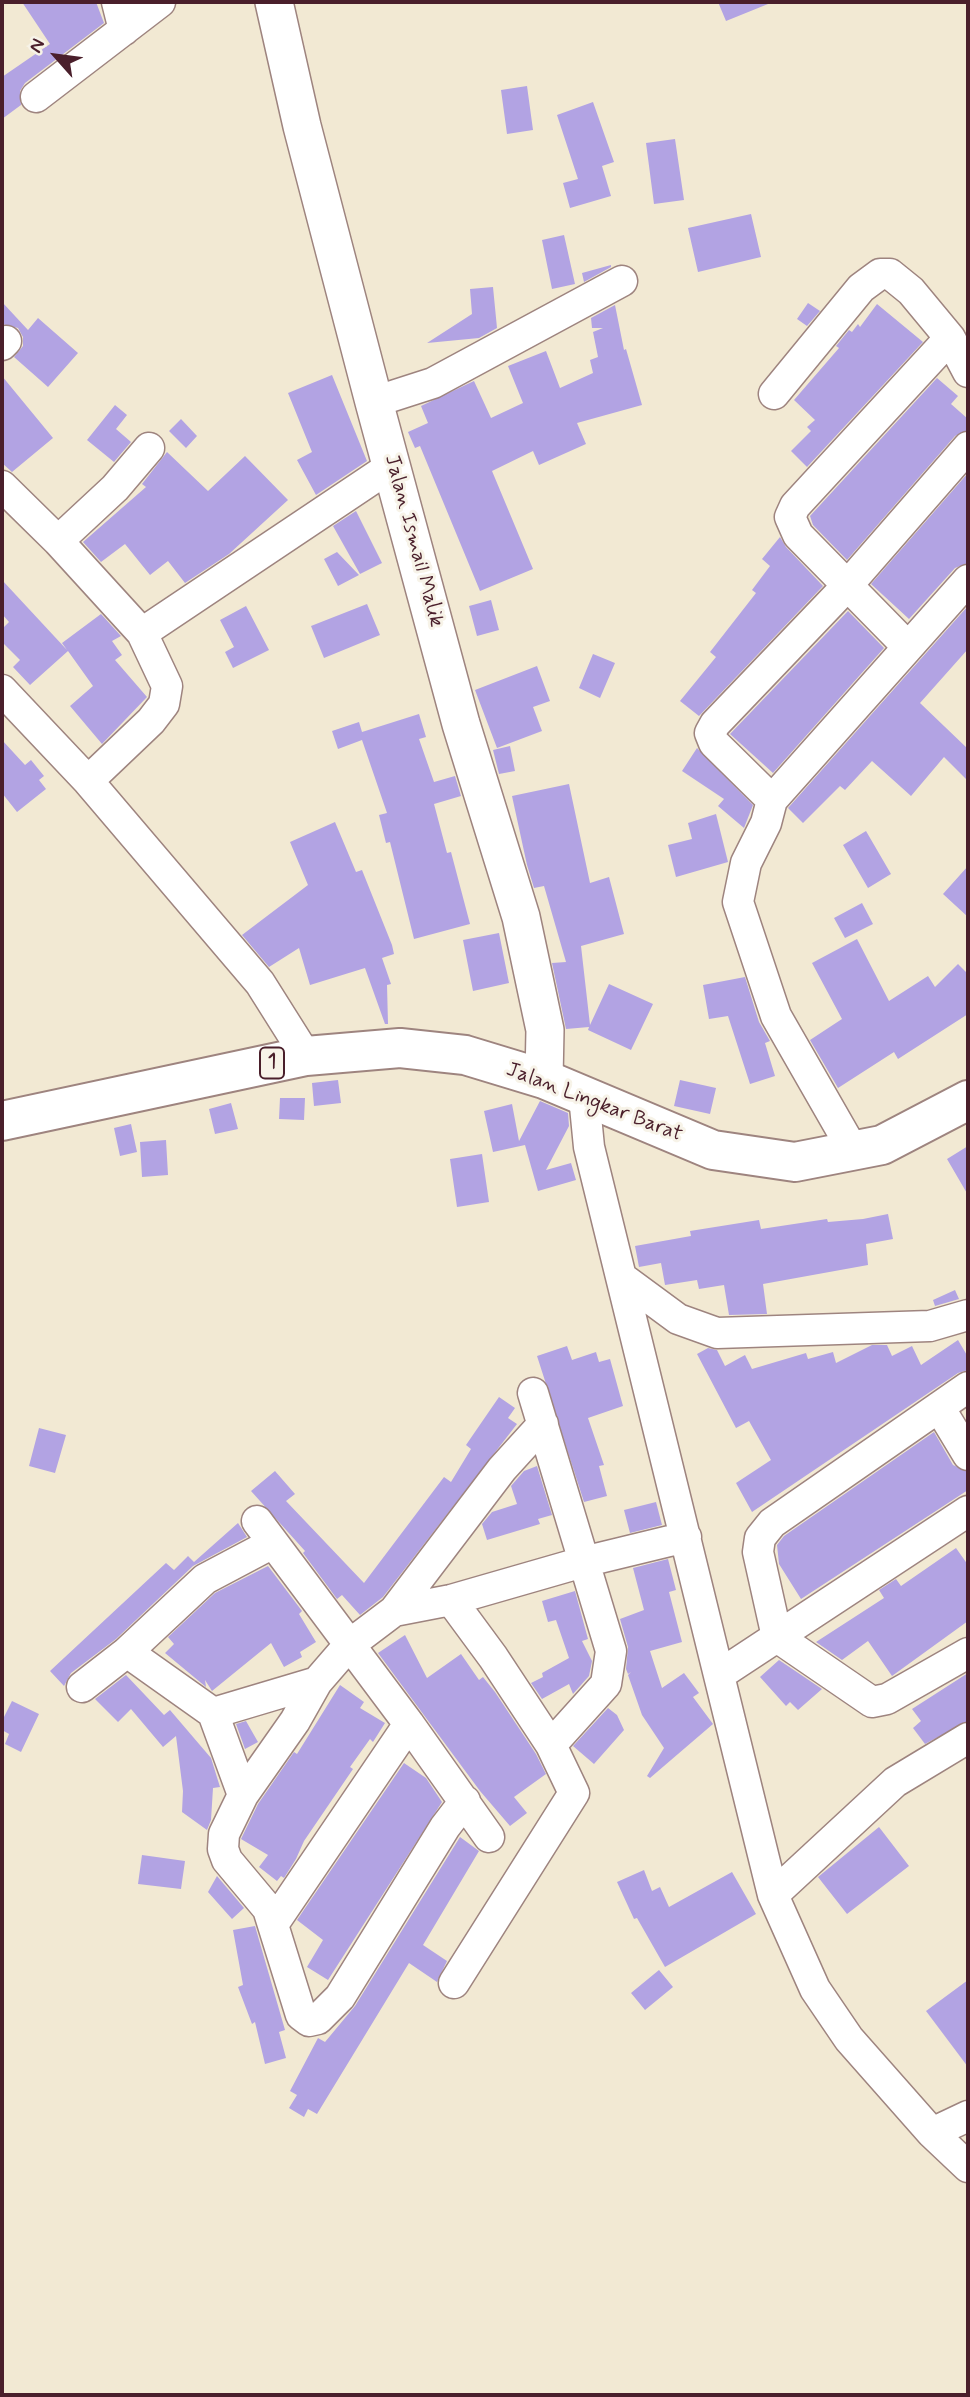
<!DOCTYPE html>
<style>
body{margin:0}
#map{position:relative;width:970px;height:2397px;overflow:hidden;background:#f2e9d3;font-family:Mynerve,sans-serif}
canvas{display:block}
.frame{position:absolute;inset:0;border:4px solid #4a1f2b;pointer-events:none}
.north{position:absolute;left:21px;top:21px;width:70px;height:70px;-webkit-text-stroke:5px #f7f3e8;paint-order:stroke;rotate:298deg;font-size:19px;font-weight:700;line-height:28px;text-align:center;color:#4a1f2b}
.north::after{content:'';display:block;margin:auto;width:24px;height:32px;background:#4a1f2b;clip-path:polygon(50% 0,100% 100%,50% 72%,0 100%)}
</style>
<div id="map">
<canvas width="970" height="2397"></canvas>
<div class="frame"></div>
<div class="north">N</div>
</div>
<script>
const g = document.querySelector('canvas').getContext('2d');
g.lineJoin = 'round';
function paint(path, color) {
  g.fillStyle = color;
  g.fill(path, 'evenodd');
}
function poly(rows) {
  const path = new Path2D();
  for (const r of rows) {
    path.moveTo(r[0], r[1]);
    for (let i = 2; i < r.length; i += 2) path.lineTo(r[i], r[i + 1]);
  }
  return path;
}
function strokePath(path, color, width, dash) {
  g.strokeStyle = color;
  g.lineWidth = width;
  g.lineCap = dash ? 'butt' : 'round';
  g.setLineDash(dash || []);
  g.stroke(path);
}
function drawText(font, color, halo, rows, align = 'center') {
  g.font = font + ' Mynerve,sans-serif';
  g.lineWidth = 6;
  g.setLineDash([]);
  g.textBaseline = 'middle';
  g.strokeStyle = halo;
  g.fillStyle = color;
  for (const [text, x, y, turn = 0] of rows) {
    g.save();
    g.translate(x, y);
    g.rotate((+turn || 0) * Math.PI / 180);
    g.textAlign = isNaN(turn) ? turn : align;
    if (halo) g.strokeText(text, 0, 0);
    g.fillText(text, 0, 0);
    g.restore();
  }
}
paint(poly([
 [22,2,96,2,104,23,25,83,20,91,21,105,2,119,2,77,50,44],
 [718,2,773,2,726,21],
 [527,86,533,130,507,134,501,90],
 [593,102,614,162,602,166,611,196,570,208,563,183,578,179,557,115],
 [675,139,684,200,654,204,646,143],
 [751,214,761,257,698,272,688,228],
 [564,235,575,284,552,289,542,240],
 [611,265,611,267,584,282,582,273],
 [493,287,497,328,479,338,427,343,472,314,470,289],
 [2,302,28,330,38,318,78,353,48,387,14,357,23,346,23,337,18,328,2,324],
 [808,303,820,311,807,326,797,319],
 [877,304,923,342,807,467,791,451,811,431,807,427,815,420,794,400,839,348,836,346,849,330,852,332,858,324,860,327],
 [615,305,624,350,626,349,642,405,577,423,586,444,539,465,533,451,492,471,533,569,480,591,420,446,415,448,408,432,428,423,421,406,474,381,491,418,523,403,508,366,546,351,560,388,593,373,590,360,598,357,593,332,603,328,592,328,591,318],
 [332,375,367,461,316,495,297,460,312,452,288,393],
 [2,376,53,438,12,472,2,463],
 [937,378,958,396,951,404,968,419,968,430,955,436,847,560,813,525,810,516],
 [115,405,127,415,116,429,131,442,114,462,87,440],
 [181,419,197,436,186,448,169,431],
 [167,452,208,491,245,456,288,500,229,554,185,583,168,561,150,575,125,544,101,562,83,542,146,487,142,484],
 [968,473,968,563,955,568,909,619,871,584],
 [356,511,382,563,360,574,333,526],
 [780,537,786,547,823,586,699,716,680,701,716,657,710,652,756,593,752,590,770,566,762,559],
 [337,552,359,575,338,586,324,559],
 [2,580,67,650,62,643,101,614,121,636,112,641,122,655,115,660,147,697,102,744,70,706,93,686,68,651,30,685,13,667,20,660,2,642,2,629,9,622,2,614],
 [491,600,499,630,477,636,469,606],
 [367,604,380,635,324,658,311,626],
 [246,606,269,650,233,668,225,652,234,647,220,620],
 [968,606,968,649,920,703,968,749,968,781,944,757,911,796,872,761,845,790,840,786,803,823,788,808],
 [848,611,884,648,773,773,730,734],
 [593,654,615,663,600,698,579,688],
 [537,666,550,701,533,707,542,731,497,748,475,690],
 [419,714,426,737,419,739,434,782,455,776,461,796,434,804,447,853,451,852,470,924,414,939,390,842,386,843,379,815,387,813,362,740,338,749,332,731,359,722,362,732],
 [2,740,25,765,31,760,44,776,39,780,46,789,17,812,2,793],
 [510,746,515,771,499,774,493,750],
 [697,748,753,805,744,828,718,806,724,799,682,771],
 [569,784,590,883,609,877,624,934,581,946,590,1025,609,984,653,1004,631,1050,588,1030,589,1027,566,1029,552,963,566,962,544,886,534,888,527,865,512,796],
 [716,814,728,862,676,877,668,845,692,839,688,823],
 [335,822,356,872,362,870,392,945,394,954,382,958,391,984,387,985,388,1024,385,1024,365,968,310,985,299,948,269,967,242,935,308,885,290,842],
 [866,831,891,874,868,888,843,845],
 [968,866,968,917,943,894],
 [862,903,873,924,845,938,834,918],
 [499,933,509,983,473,991,463,940],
 [857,939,889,1001,928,976,935,987,958,964,968,974,968,1014,898,1059,894,1052,838,1088,810,1040,842,1019,812,963],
 [745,977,759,1022,770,1041,765,1043,775,1076,750,1084,728,1016,709,1019,703,985],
 [338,1080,341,1103,314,1106,312,1083],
 [680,1080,716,1088,710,1114,674,1106],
 [280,1098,305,1098,304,1120,279,1119],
 [540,1101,568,1113,569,1126,546,1170,571,1163,576,1180,538,1191,525,1145,493,1152,484,1111,512,1104,519,1141],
 [231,1103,238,1129,215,1134,209,1109],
 [131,1124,137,1152,120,1156,114,1128],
 [166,1140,168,1175,142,1177,140,1142],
 [968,1146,968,1195,947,1159],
 [482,1154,489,1202,457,1207,450,1159],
 [888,1214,893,1239,866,1244,868,1265,763,1284,767,1314,729,1315,724,1285,699,1289,697,1280,665,1285,661,1263,639,1267,635,1246,691,1236,690,1231,759,1220,761,1229,827,1219,828,1222,863,1219],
 [955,1290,959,1299,935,1306,933,1300],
 [958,1340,968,1357,968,1370,958,1373,752,1512,736,1483,771,1460,749,1421,736,1428,697,1354,708,1348,717,1350,725,1366,745,1355,752,1369,806,1353,808,1359,833,1352,836,1363,872,1345,887,1345,892,1356,912,1346,921,1365],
 [567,1346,572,1360,596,1352,599,1362,610,1359,623,1406,588,1418,604,1465,599,1466,607,1496,584,1502,537,1356],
 [499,1397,515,1408,508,1418,517,1424,383,1597,360,1615,342,1595,337,1599,303,1553,305,1551,251,1491,275,1471,295,1494,286,1501,364,1583,444,1477,451,1482,471,1449,466,1445],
 [39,1428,66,1435,55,1473,29,1466],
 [934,1432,953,1465,968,1472,968,1490,801,1599,779,1564,777,1545,784,1536],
 [537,1466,552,1515,538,1519,540,1524,487,1540,482,1524,492,1512,517,1504,511,1486,524,1471],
 [656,1502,662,1525,630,1533,624,1510],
 [238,1523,247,1537,193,1566,116,1639,71,1673,64,1686,50,1671,166,1563,174,1570,188,1556,194,1562],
 [956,1548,968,1565,968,1621,892,1676,868,1641,842,1660,816,1642,884,1598,879,1590,896,1579,901,1586],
 [668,1559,676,1590,669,1592,682,1642,650,1651,662,1688,684,1673,699,1693,693,1697,713,1724,650,1778,647,1776,664,1748,642,1715,628,1675,631,1672,628,1674,626,1669,628,1647,620,1619,644,1610,633,1568],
 [268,1566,302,1611,299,1614,316,1642,300,1652,302,1657,284,1667,271,1643,212,1691,205,1680,206,1687,165,1653,174,1644,168,1637,215,1593],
 [575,1591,588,1639,582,1641,592,1661,589,1676,573,1694,569,1684,542,1699,531,1683,543,1677,542,1673,569,1658,556,1620,548,1622,542,1601],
 [405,1635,427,1678,461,1654,479,1680,483,1677,495,1692,536,1754,546,1774,514,1797,527,1813,510,1826,480,1791,378,1653],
 [779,1660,822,1689,798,1710,790,1702,786,1706,760,1677],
 [968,1673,968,1721,925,1744,913,1728,921,1721,912,1709],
 [126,1675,164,1715,170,1710,211,1758,220,1787,213,1788,211,1820,207,1830,182,1812,183,1791,176,1736,163,1747,131,1709,118,1722,95,1699],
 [340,1685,364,1702,360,1708,385,1723,373,1742,370,1739,350,1767,353,1769,304,1841,296,1859,284,1878,281,1876,277,1881,259,1867,268,1855,241,1839,258,1804,294,1752,297,1754],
 [12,1701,39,1714,21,1752,5,1744,9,1734,2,1730,2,1721],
 [608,1708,617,1715,624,1730,594,1764,573,1746],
 [246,1721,258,1742,245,1749,236,1724],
 [404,1763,426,1778,442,1802,328,1980,307,1967,323,1940,297,1920],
 [879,1827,909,1866,847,1914,818,1877],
 [460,1837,479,1851,423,1945,447,1961,437,1982,409,1963,317,2114,308,2109,304,2117,289,2108,297,2095,290,2091,318,2038,325,2042,355,2006],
 [142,1855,185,1861,181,1889,138,1884],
 [644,1870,652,1891,660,1887,669,1907,732,1872,756,1914,665,1967,637,1918,634,1919,617,1882],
 [217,1876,244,1908,232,1919,208,1892],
 [255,1926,285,2030,279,2032,286,2058,265,2064,255,2022,252,2024,238,1987,243,1985,233,1930],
 [659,1970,673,1987,645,2010,631,1993],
 [968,1980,968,2067,926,2011]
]), '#b2a3e3');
const minor = poly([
 [117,2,124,30],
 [36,97,160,2],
 [2,345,6,341],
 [774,394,861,288,880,274,890,274,911,291,950,338,968,372],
 [374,402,433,383,622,281],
 [968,447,846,587,715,724,710,733,714,743,772,800,968,580],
 [2,486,58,541,142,633,167,686,164,704,151,721,88,781],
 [58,541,115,488,149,448],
 [142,633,393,465],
 [907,646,798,535,790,517,795,506,950,338],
 [2,690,88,781,260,983,306,1056],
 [772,800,766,823,746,863,738,902,776,1016,854,1152],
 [584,1096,589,1147,773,1895,815,1989,849,2039,932,2133,968,2167],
 [621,1277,678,1319,717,1333,930,1326,968,1315],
 [968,1387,772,1523,760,1538,758,1552,777,1637,872,1702,887,1699,968,1653],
 [939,1407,968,1455],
 [257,1521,409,1724,489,1837],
 [451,1600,493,1657,551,1745,606,1684,611,1651,533,1393],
 [394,1611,502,1469,543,1424],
 [127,1652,213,1713],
 [719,1675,968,1511],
 [82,1687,127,1652,205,1579,273,1543],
 [243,1795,213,1713,317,1682],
 [465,1801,445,1827,340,1997,318,2019,309,2021,301,2015,268,1909,227,1860,223,1849,224,1834,243,1795,295,1721,317,1682,349,1645,394,1611,451,1600,583,1562,686,1537],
 [773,1895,895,1782,968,1738],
 [274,1923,409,1724],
 [454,1983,574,1793,551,1745],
 [932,2133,968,2116]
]);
const major = poly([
 [274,2,302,126,374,402,461,724,521,917,545,1030,544,1079]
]);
const highway = poly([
 [2,1121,306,1056,400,1048,465,1055,544,1079,713,1150,795,1162,882,1145,968,1100]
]);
strokePath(minor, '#9e847f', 33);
strokePath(major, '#9e847f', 40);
strokePath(highway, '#9e847f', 42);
strokePath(minor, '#fff', 30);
strokePath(major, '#fff', 37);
strokePath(highway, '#fff', 38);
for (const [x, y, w] of [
 [272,1063,24]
]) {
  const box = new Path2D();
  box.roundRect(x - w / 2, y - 15.5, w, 31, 5);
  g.fillStyle = '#f7f3e8';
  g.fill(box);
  strokePath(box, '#4a1f2b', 2);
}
drawText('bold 19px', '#4a1f2b', null, [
 ["1",272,1063]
]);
drawText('21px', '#4a1f2b', '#f7f3e8', [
 ["Jalan Ismail Malik",413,541,75],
 ["Jalan Lingkar Barat",594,1103,21]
]);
</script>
